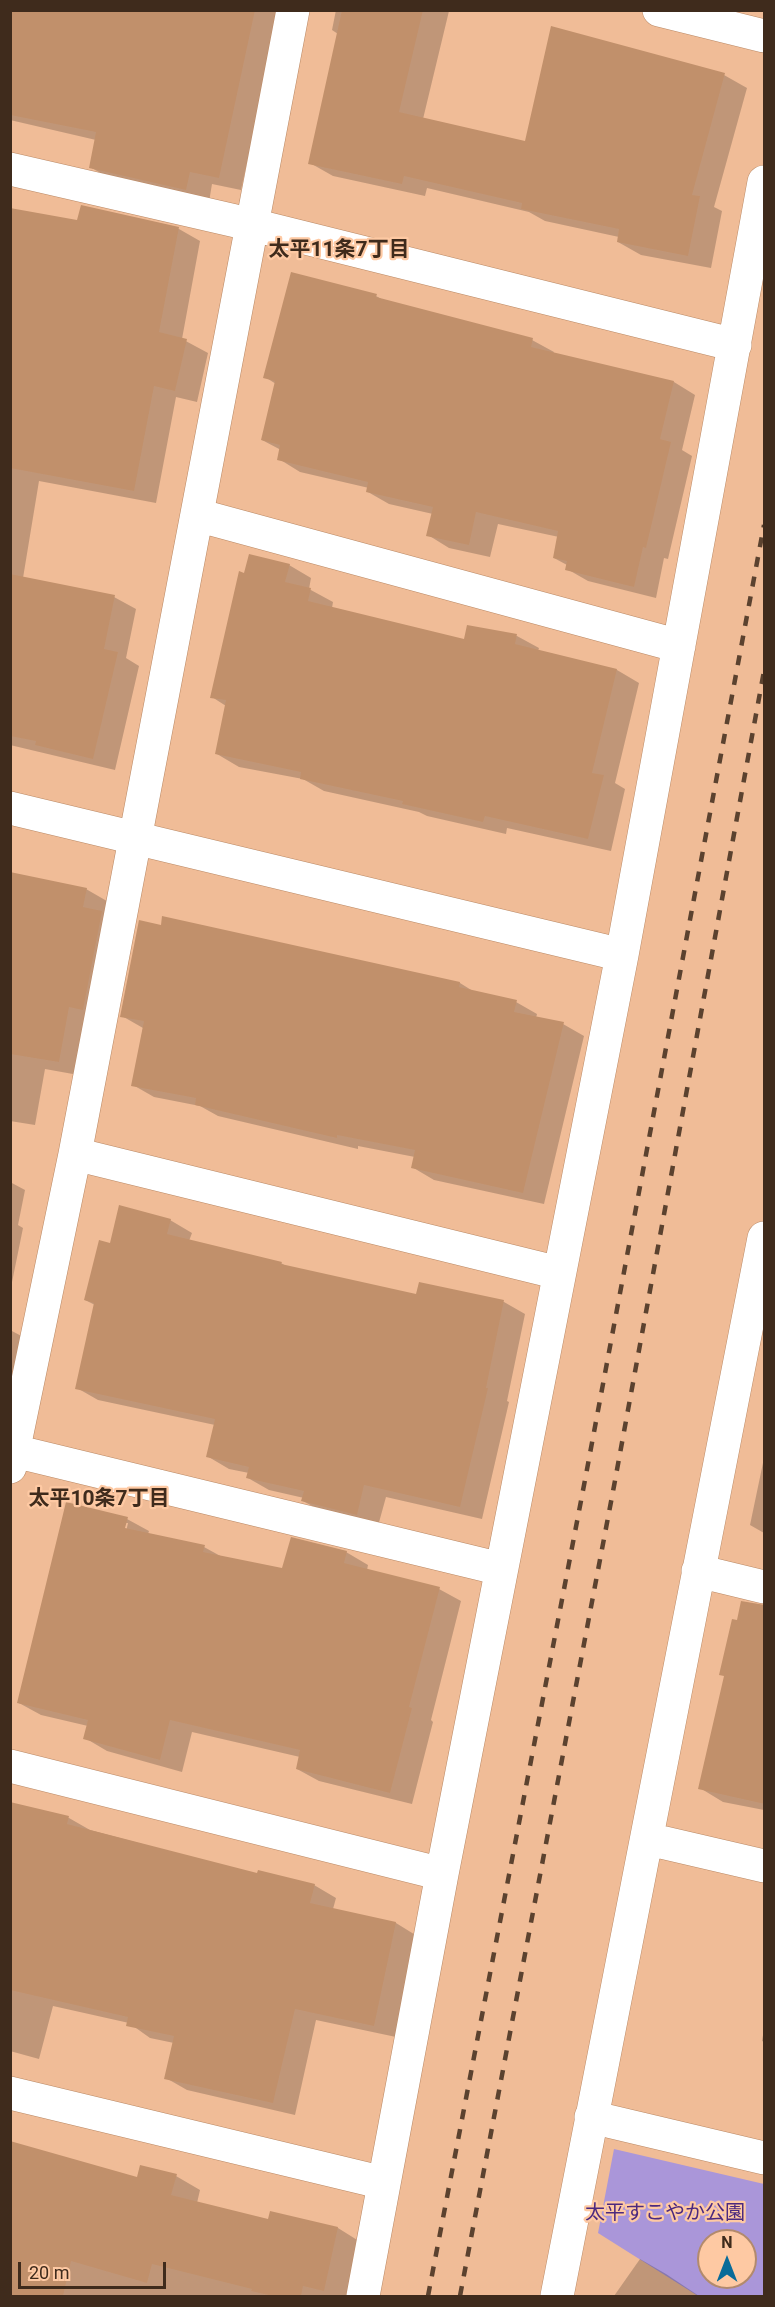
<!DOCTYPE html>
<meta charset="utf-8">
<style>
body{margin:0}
#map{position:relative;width:775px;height:2307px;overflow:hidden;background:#f0bc97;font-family:Roboto,sans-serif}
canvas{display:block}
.frame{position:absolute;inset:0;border:12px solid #3f2b1c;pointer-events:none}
.north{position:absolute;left:697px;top:2229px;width:60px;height:60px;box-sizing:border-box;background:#fec9a3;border:2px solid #b28a6d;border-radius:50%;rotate:0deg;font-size:16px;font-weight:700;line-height:24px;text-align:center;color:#3f2b1c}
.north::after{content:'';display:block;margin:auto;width:21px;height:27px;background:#086b99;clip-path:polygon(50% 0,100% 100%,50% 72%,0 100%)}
.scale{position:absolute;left:18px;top:2262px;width:148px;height:27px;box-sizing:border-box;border:3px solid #3f2b1c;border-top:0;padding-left:8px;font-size:18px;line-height:21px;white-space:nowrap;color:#3f2b1c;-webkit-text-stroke:4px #fec9a3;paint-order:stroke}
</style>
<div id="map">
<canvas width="775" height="2307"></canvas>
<div class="frame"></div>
<div class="north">N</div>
<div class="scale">20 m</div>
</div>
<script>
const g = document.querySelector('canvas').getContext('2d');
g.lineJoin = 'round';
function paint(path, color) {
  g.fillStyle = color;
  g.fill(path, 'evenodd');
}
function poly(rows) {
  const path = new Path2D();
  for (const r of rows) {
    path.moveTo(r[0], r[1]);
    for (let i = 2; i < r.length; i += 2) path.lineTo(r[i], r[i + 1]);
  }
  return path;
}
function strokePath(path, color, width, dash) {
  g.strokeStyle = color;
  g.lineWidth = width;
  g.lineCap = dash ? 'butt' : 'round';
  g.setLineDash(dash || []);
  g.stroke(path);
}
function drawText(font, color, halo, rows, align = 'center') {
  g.font = font + ' Roboto,"Noto Sans JP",sans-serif';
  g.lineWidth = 4.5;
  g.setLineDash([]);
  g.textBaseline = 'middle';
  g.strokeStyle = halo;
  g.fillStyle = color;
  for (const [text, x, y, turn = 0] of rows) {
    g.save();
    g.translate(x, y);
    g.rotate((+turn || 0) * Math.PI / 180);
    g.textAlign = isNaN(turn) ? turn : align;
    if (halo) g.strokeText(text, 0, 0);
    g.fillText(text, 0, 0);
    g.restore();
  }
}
paint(poly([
 [614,2149,764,2184,764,2296,698,2296,598,2233],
 [709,2241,745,2241,745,2277,709,2277]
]), '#aa96d9');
paint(poly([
 [10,10,285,10,270,57,241,190,212,184,209,202,113,180,90,167,96,140,10,120],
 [336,10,449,11,423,119,526,143,724,75,747,88,714,207,722,211,711,268,641,255,618,242,619,237,545,221,529,212,427,188,425,196,333,176,310,163,338,34,332,30],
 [82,206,179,229,200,241,182,339,208,353,197,402,176,397,156,503,39,481,23,578,114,597,136,609,126,658,139,666,115,770,10,745,10,209,78,221],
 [292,274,376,296,387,302,532,340,554,352,553,354,674,382,695,395,682,450,692,456,668,559,664,558,656,598,588,581,567,569,567,565,554,558,559,537,498,524,490,557,449,548,428,535,433,514,389,504,368,492,369,488,300,472,279,459,281,450,262,440,276,384,265,377],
 [289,565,311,578,309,589,333,602,332,608,466,641,517,636,539,648,538,651,617,670,639,683,615,783,625,789,611,851,507,828,506,834,427,816,419,812,324,791,303,779,239,767,217,754,226,706,212,697,245,574],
 [10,873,86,889,112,904,84,1076,45,1069,35,1125,10,1121],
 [164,918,460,983,476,993,516,1002,537,1014,536,1018,563,1024,584,1036,544,1204,434,1180,412,1167,415,1157,358,1146,358,1149,218,1116,200,1106,154,1097,133,1085,143,1028,122,1016,162,927],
 [10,1182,25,1190,18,1225,23,1228,10,1292],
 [170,1220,192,1233,189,1241,281,1263,289,1268,417,1296,420,1284,504,1302,525,1314,507,1401,509,1402,482,1519,386,1497,378,1526,325,1513,303,1501,304,1498,269,1490,248,1478,249,1473,229,1469,207,1456,215,1425,98,1400,77,1388,95,1305,85,1300,111,1245],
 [10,1330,29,1340,10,1392],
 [764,1458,764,1533,750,1525],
 [127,1519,149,1531,148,1534,204,1547,224,1558,283,1570,346,1552,368,1565,367,1570,439,1589,461,1601,431,1720,433,1722,412,1804,319,1781,297,1769,300,1757,192,1732,182,1772,107,1751,85,1738,88,1726,41,1715,19,1703],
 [125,1523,128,1523,125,1536],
 [764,1628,764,1810,723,1802,700,1788],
 [10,1803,69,1818,90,1830,258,1875,314,1885,336,1898,333,1909,396,1923,417,1936,396,2037,316,2020,295,2115,187,2090,166,2078,174,2043,150,2038,129,2023,53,2006,39,2059,10,2051],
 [764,2029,764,2042,762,2041],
 [10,2143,138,2178,176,2176,200,2190,197,2203,269,2221,271,2213,338,2228,362,2243,350,2296,10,2296],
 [640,2259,666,2274,699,2296,614,2296]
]), '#0003');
paint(poly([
 [10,10,255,10,219,178,190,172,186,190,89,168,96,132,10,115],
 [342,10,423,10,399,112,525,141,551,26,725,73,692,195,700,196,688,256,617,242,619,229,521,209,522,203,404,176,402,184,308,164],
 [81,205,179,227,159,332,187,339,175,391,154,386,134,491,10,468,10,208,77,220],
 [291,272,377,294,376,297,533,338,531,347,674,381,660,439,671,442,646,548,643,547,634,587,565,570,567,561,553,558,558,531,476,512,469,545,426,536,433,507,366,492,368,482,277,460,280,445,261,440,275,381,263,378],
 [249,554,290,564,285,582,311,588,308,601,464,639,467,625,517,634,515,644,617,669,592,773,604,775,588,839,485,816,483,822,402,804,403,801,300,779,301,772,215,754,226,700,210,698,239,571,244,573],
 [10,574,115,595,104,649,118,652,93,759,35,745,36,741,10,736],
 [10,872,87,888,83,907,102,911,83,1010,69,1007,59,1062,10,1054],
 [162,916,460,982,459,987,517,1000,514,1012,564,1022,523,1193,411,1168,415,1150,337,1135,337,1138,195,1105,196,1098,131,1086,144,1021,120,1017,139,920,161,925],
 [119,1205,171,1219,167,1234,282,1262,281,1264,416,1294,419,1282,504,1300,486,1388,488,1388,460,1507,364,1485,357,1515,301,1501,304,1491,246,1478,249,1467,206,1457,215,1419,75,1389,94,1303,84,1300,99,1240,110,1243],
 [66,1502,128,1517,125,1528,205,1545,203,1552,282,1568,291,1537,347,1551,344,1563,440,1587,409,1707,412,1708,390,1793,296,1769,300,1750,170,1720,160,1760,83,1739,88,1720,17,1703],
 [741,1601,765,1605,765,1804,698,1789,724,1676,719,1675,732,1619,737,1620],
 [10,1802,69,1816,67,1824,257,1873,258,1870,315,1884,310,1903,396,1922,374,2026,295,2009,273,2103,164,2079,174,2036,126,2026,128,2017,10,1990],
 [10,2141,137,2177,140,2165,177,2174,171,2195,268,2219,270,2211,338,2227,324,2291,303,2286,301,2296,273,2296,251,2291,252,2289,152,2264,147,2283,71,2261,63,2296,10,2296]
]), '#c1906b');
const minor = poly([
 [659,10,764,36],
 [10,169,253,225,735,345],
 [197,515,679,646],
 [10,808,622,955],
 [75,1154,559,1273],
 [10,1450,501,1569],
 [10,1467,75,1154,293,10],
 [698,1571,764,1587],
 [10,1766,442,1874],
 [648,1839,764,1866],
 [10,2093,384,2183],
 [591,2117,764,2158],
 [363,2296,442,1874,622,955,764,182],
 [557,2296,764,1238]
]);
strokePath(minor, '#ba8965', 34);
strokePath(minor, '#fff', 33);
strokePath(poly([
 [428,2296,585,1480,764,525],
 [460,2296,614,1486,764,671]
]), '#5b422f', 4.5, [10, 10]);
drawText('20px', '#4b297f', '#fec9a3', [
 ["太平すこやか公園",665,2214]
]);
drawText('bold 21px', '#3f2b1c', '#fec9a3', [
 ["太平11条7丁目",339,251],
 ["太平10条7丁目",99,1500]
]);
</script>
